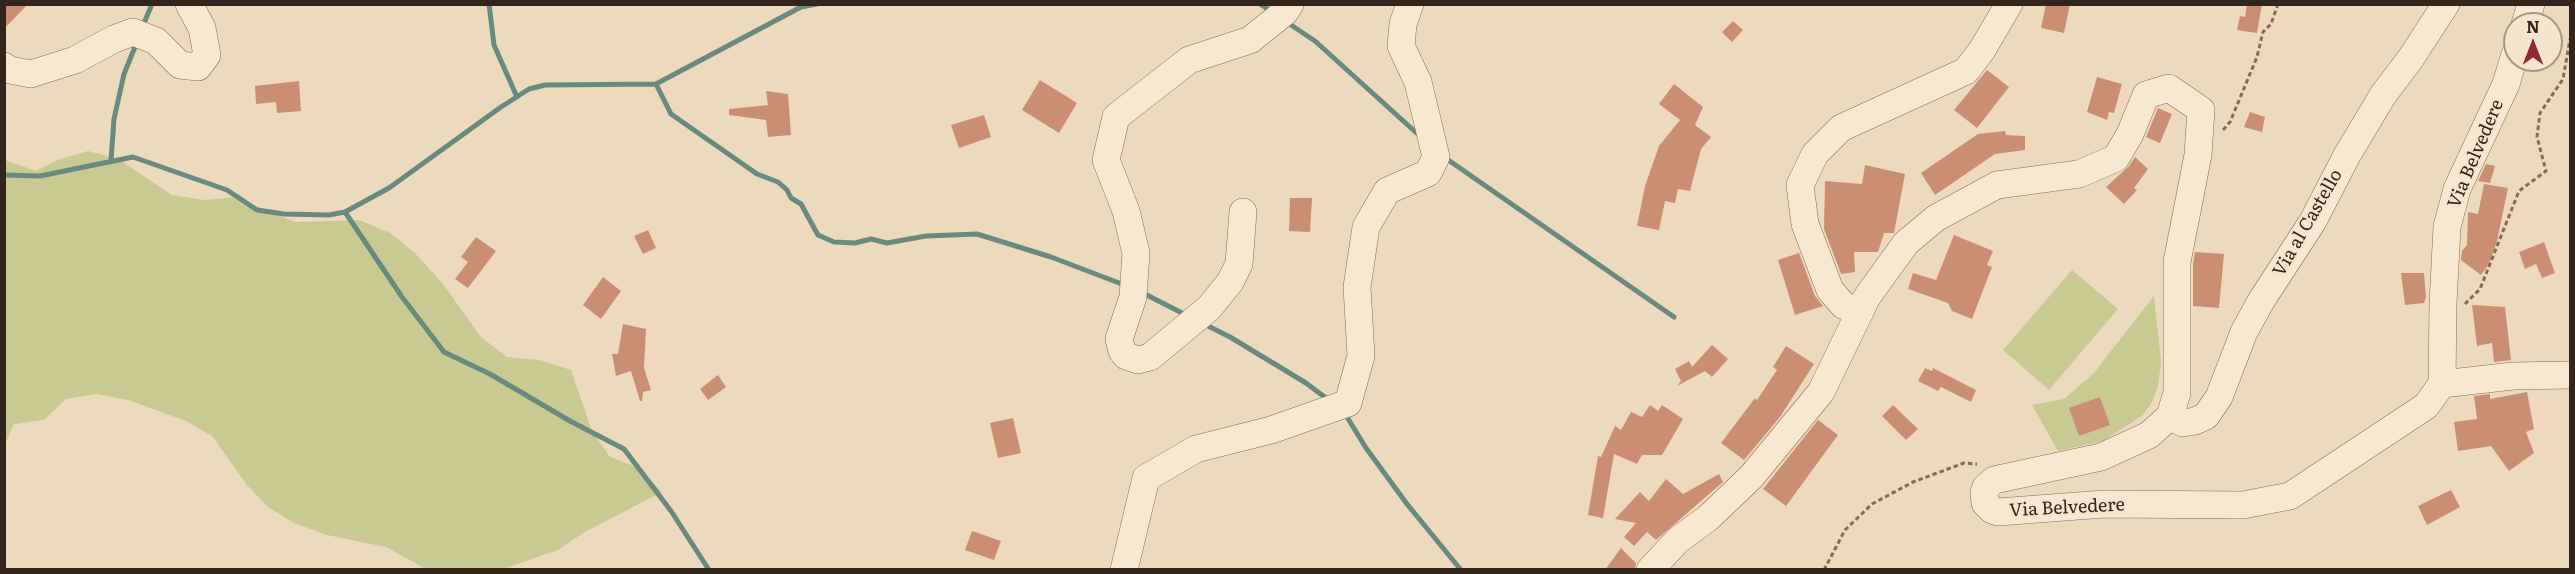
<!DOCTYPE html>
<style>
body{margin:0}
#map{position:relative;width:2575px;height:574px;overflow:hidden;background:#eddabd;font-family:Literata,serif}
canvas{display:block}
.frame{position:absolute;inset:0;border:6px solid #33251b;pointer-events:none}
.north{position:absolute;left:2503px;top:12px;width:60px;height:60px;box-sizing:border-box;background:#f4e5cc;border:2px solid #a79885;border-radius:50%;rotate:0deg;font-size:16px;font-weight:700;line-height:24px;text-align:center;color:#33251b}
.north::after{content:'';display:block;margin:auto;width:21px;height:27px;background:#922833;clip-path:polygon(50% 0,100% 100%,50% 72%,0 100%)}
</style>
<div id="map">
<canvas width="2575" height="574"></canvas>
<div class="frame"></div>
<div class="north">N</div>
</div>
<script>
const g = document.querySelector('canvas').getContext('2d');
g.lineJoin = 'round';
function paint(path, color) {
  g.fillStyle = color;
  g.fill(path, 'evenodd');
}
function poly(rows) {
  const path = new Path2D();
  for (const r of rows) {
    path.moveTo(r[0], r[1]);
    for (let i = 2; i < r.length; i += 2) path.lineTo(r[i], r[i + 1]);
  }
  return path;
}
function strokePath(path, color, width, dash) {
  g.strokeStyle = color;
  g.lineWidth = width;
  g.lineCap = dash ? 'butt' : 'round';
  g.setLineDash(dash || []);
  g.stroke(path);
}
function drawText(font, color, halo, rows, align = 'center') {
  g.font = font + ' Literata,serif';
  g.lineWidth = 5;
  g.setLineDash([]);
  g.textBaseline = 'middle';
  g.strokeStyle = halo;
  g.fillStyle = color;
  for (const [text, x, y, turn = 0] of rows) {
    g.save();
    g.translate(x, y);
    g.rotate((+turn || 0) * Math.PI / 180);
    g.textAlign = isNaN(turn) ? turn : align;
    if (halo) g.strokeText(text, 0, 0);
    g.fillText(text, 0, 0);
    g.restore();
  }
}
paint(poly([
 [88,151,118,159,172,195,204,200,235,197,295,222,359,220,390,233,415,253,443,284,481,337,507,357,540,360,571,370,592,431,610,457,640,468,662,492,583,533,558,550,503,569,426,569,386,547,327,535,294,523,268,507,247,485,212,436,186,421,128,400,97,394,66,399,44,420,14,424,5,444,5,160,36,171,57,160],
 [2072,270,2118,309,2049,390,2003,350],
 [2154,296,2161,362,2158,387,2151,404,2142,416,2103,441,2058,451,2032,405,2064,399,2093,374]
]), '#c9ca92');
strokePath(poly([
 [489,4,494,45,517,97],
 [1260,4,1272,12],
 [1285,21,1315,41,1421,137],
 [142,28,152,4],
 [656,84,671,114,757,174,778,182,787,190,791,198,801,204,818,235,834,242,855,243,871,239,887,243,926,236,977,234,1051,257,1127,286],
 [1444,157,1674,317],
 [111,160,114,119,124,74,137,42],
 [4,175,40,176,133,157,227,190,257,210,284,214,329,215,345,212,389,188,501,107,529,89,545,85,656,84,801,7,817,4],
 [345,212,402,297,444,352,490,374,570,421,624,449,671,511,709,570],
 [1141,292,1186,315],
 [1202,323,1230,337,1306,383,1330,401],
 [1344,412,1366,448,1407,504,1461,570]
]), '#698b7f', 5);
paint(poly([
 [4,4,28,4,4,29],
 [2046,4,2070,4,2064,33,2041,28],
 [2247,4,2262,4,2257,33,2237,30,2240,16,2245,17],
 [1733,21,1743,30,1732,42,1722,32],
 [1987,70,2009,87,1977,128,1954,110],
 [2097,77,2122,84,2114,113,2109,112,2107,120,2087,112],
 [1040,80,1077,103,1059,133,1022,110],
 [299,81,301,111,277,113,276,102,256,104,255,86],
 [1674,84,1703,107,1695,125,1711,137,1701,149,1690,191,1678,189,1675,203,1665,201,1659,230,1637,226,1645,186,1659,146,1680,120,1659,104],
 [766,91,788,94,791,135,768,137,766,120,729,115,729,109,768,105],
 [2158,108,2172,114,2160,143,2146,137],
 [2250,112,2265,117,2262,132,2244,127],
 [984,115,991,137,959,148,951,125],
 [2005,131,2006,135,2025,136,2025,150,1995,154,1935,195,1921,173,1978,134],
 [2135,157,2148,169,2134,188,2137,190,2124,204,2106,187,2129,166],
 [2486,164,2495,166,2490,183,2478,181],
 [1865,165,1905,174,1894,233,1884,233,1878,252,1854,252,1855,272,1841,274,1824,229,1825,181,1862,184],
 [2484,184,2508,188,2497,241,2489,264,2481,275,2461,260,2462,251,2467,245,2468,212,2478,214],
 [1290,198,1312,198,1310,232,1289,231],
 [648,230,656,248,643,254,634,236],
 [1954,235,1993,251,1987,265,1992,267,1972,319,1952,311,1948,303,1908,289,1913,273,1936,280],
 [476,237,496,251,468,288,455,279,468,262,461,257],
 [2544,242,2555,273,2542,278,2536,264,2525,269,2519,252],
 [2195,252,2224,254,2219,308,2193,306,2193,264],
 [1799,253,1815,296,1823,306,1795,315,1778,260],
 [2401,273,2424,273,2426,297,2424,303,2405,305],
 [603,277,621,291,601,319,583,305],
 [2472,305,2505,307,2511,360,2494,362,2492,343,2477,346],
 [623,324,646,329,644,368,651,390,643,392,642,401,640,401,631,371,616,376,612,354,618,354],
 [1712,345,1728,359,1712,377,1705,371,1677,386,1681,381,1675,369,1689,361,1692,367],
 [1786,346,1814,364,1780,417,1744,460,1721,443,1755,398,1757,400,1777,370,1773,367],
 [1925,368,1932,371,1933,368,1976,390,1971,402,1941,387,1938,391,1918,381],
 [718,375,726,387,708,400,700,389],
 [2527,392,2534,429,2526,432,2534,453,2509,471,2491,446,2458,451,2454,422,2477,419,2474,396,2490,394,2490,399],
 [2100,397,2110,425,2079,436,2069,408],
 [1650,405,1658,411,1662,405,1683,419,1662,455,1642,455,1637,464,1614,454,1603,518,1588,515,1598,456,1601,457,1615,426,1621,430,1631,412,1642,417],
 [1893,405,1918,429,1906,440,1882,416],
 [1013,418,1021,453,998,458,990,423],
 [1818,420,1838,435,1786,506,1763,489],
 [1719,474,1723,482,1656,540,1647,532,1634,546,1624,537,1636,523,1615,519,1640,492,1649,501,1666,479,1683,494],
 [2451,490,2460,507,2427,525,2418,506],
 [972,531,1001,541,994,560,965,550],
 [1621,548,1636,563,1635,570,1605,570]
]), '#ca8f73');
const minor = poly([
 [2525,24,2531,4],
 [4,66,10,70,31,74,75,60,114,39,133,32,156,41,180,65,198,67,207,55,202,28,189,4],
 [1243,212,1239,264,1230,282,1209,308,1150,357,1138,360,1126,356,1122,351,1119,339,1133,297,1136,253,1126,211,1106,160,1116,117,1189,60,1250,40,1285,12,1290,4],
 [1860,312,1843,305,1830,290,1805,224,1800,185,1815,154,1841,128,1966,71,1982,50,2009,4],
 [2442,384,2513,376,2570,375],
 [2170,416,2183,423,2195,421,2206,416,2219,397,2244,332,2261,301,2313,221,2346,157,2383,95,2411,58,2446,4],
 [1124,570,1146,478,1196,449,1271,430,1348,403,1361,356,1357,287,1366,227,1387,191,1428,173,1436,157,1418,82,1401,46,1403,24,1410,4],
 [1650,570,1678,540,1708,518,1751,477,1821,392,1867,297,1906,243,1936,218,1997,185,2079,174,2116,158,2130,134,2146,95,2169,88,2201,110,2198,155,2177,262,2177,393,2170,416,2149,435,2101,457,1994,480,1986,487,1984,492,1985,503,1992,510,1998,512,2104,504,2243,505,2290,496,2426,406,2442,384,2443,304,2447,227,2457,189,2506,84,2515,54]
]);
strokePath(minor, '#846a57', 28);
strokePath(poly([
 [2223,130,2230,122,2257,57,2263,32,2271,24,2278,4],
 [2465,304,2480,289,2519,191,2546,171,2537,137,2540,113,2563,79,2570,39],
 [1824,570,1845,530,1872,504,1913,482,1964,463,1977,464]
]), '#846a57', 3, [4.5, 3]);
strokePath(minor, '#f8e8d0', 27);
drawText('18px', '#33251b', '#f4e5cc', [
 ["Via Belvedere",2476,154,-67],
 ["Via al Castello",2308,223,-60],
 ["Via Belvedere",2067,508,-3]
]);
</script>
